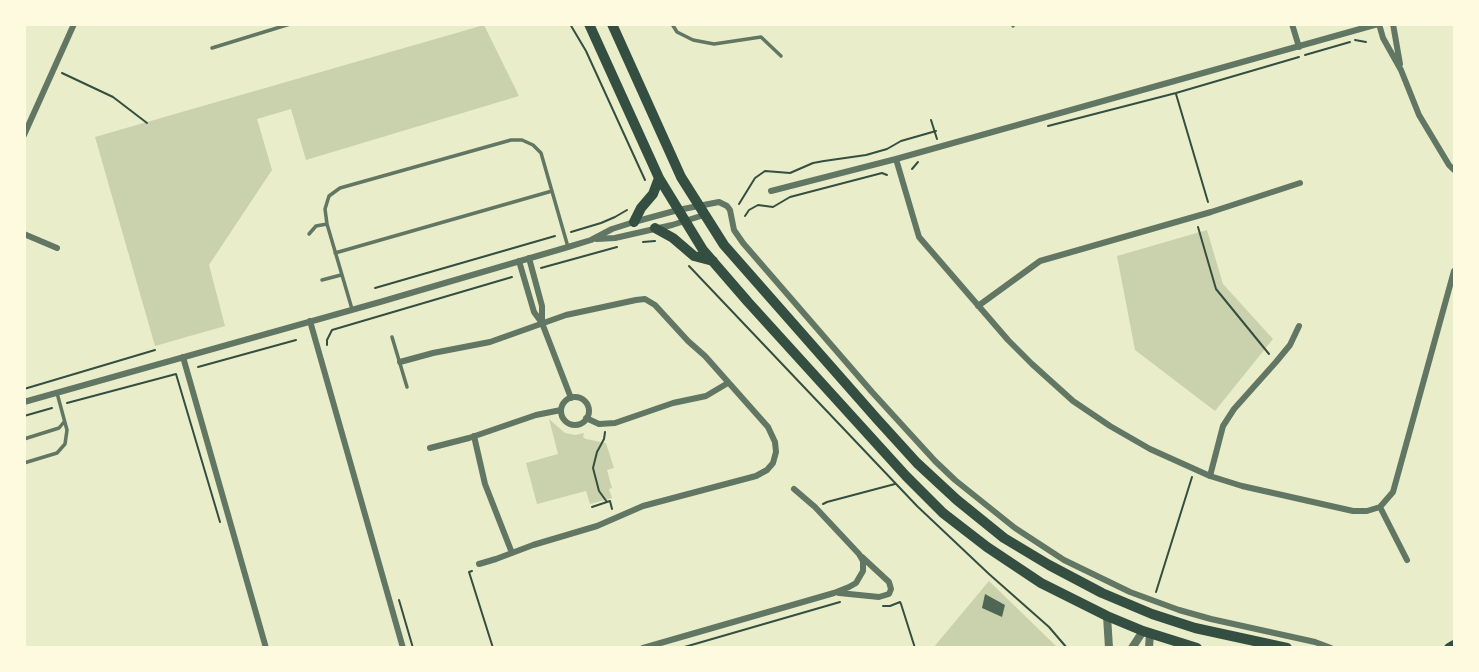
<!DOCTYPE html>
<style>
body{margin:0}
#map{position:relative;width:1479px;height:672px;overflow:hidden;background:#e9edc9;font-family:"Source Sans 3",sans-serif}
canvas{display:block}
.frame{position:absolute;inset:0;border:26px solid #fefae0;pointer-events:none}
</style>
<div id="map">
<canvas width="1479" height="672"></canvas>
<div class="frame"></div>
</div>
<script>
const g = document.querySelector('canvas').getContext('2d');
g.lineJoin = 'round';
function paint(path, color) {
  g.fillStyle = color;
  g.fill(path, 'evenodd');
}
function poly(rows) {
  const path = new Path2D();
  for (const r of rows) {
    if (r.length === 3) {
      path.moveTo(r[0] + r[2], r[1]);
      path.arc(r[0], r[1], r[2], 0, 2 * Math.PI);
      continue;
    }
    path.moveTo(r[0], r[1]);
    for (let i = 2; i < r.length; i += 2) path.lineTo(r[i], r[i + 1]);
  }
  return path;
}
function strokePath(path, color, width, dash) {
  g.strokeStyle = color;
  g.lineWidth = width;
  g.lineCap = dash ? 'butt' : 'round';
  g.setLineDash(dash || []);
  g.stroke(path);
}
paint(poly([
 [484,25,519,96,306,160,291,109,257,119,272,170,209,265,225,326,155,346,95,137],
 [1207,230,1223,284,1273,339,1215,411,1135,350,1117,256],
 [549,419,565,433,575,435,584,433,583,437,586,439,606,443,614,468,607,470,612,488,609,489,612,498,590,504,586,491,537,504,526,463,558,454],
 [989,581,1057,647,933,648]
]), '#cad2ad');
paint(poly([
 [985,594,1005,605,1002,617,982,608]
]), '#4f6655');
strokePath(poly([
 [570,24,586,51,645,180],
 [1355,40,1366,42],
 [1305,55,1350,42],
 [62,73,113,97,147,123],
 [1176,94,1208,202],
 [931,120,937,139],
 [1048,126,1176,93,1299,57],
 [912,169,918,162],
 [739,204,755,178,765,171,790,173,813,163,824,161,866,155,887,149,901,141,936,131],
 [745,216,749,210,758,205,773,207,790,197,882,173,887,175],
 [1198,227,1216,289,1269,354],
 [571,232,601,223,615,217,627,210],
 [643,242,655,241],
 [689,266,917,506,989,574,1049,627,1067,648],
 [541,268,617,247],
 [375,288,555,236],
 [327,345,327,340,332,330,512,277],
 [198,367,296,340],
 [24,389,155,350],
 [67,403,176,374,220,522],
 [24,416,52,408],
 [605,432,604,439,597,452,593,468,599,491,607,502],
 [823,504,827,502,895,484],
 [592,507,610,501,612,509],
 [472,571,469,572,493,648],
 [1156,592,1192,477],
 [399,600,413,648],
 [883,606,890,606,900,602,901,604,915,648],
 [681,648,840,602]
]), '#344e41', 2);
strokePath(poly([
 [672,24,677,32,693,40,714,44,761,37,781,56],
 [1013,26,1014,24],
 [212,48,290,24],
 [309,234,316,226,327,224],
 [335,253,552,191],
 [322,280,341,275],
 [352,309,327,224,325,209,329,196,340,188,511,140,522,140,533,145,541,153,568,247],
 [392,337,407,387],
 [24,439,59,428,64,422],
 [24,463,57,453,65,444,67,430,57,393]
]), '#617663', 3.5);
strokePath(poly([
 [1292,24,1299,47],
 [1379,24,1383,38,1401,70,1419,115,1449,165,1454,170],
 [1393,24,1400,64],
 [24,135,74,24],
 [896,159,919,237,1008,340,1032,364,1073,401,1110,426,1150,449,1210,476,1242,486,1353,511,1367,511,1380,507,1393,492,1454,271],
 [771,191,896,159,1378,24],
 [24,234,57,248],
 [597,239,615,238,672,225,704,215],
 [529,258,542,306,542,323],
 [519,261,534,312,542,323,571,398],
 [978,306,1040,261,1211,212,1300,183],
 [310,321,403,648],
 [183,357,266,648],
 [400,362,433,353,490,342,566,315,636,300,645,299,655,305,688,341,705,356,768,427,775,442,776,452,773,463,767,470,756,476,643,506,597,526,533,545,496,559,479,564],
 [575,411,14],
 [24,402,380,302,568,247,591,240,612,229,634,222,678,210,719,202,727,206,730,210,734,230,743,243,872,392,935,461,955,480,1015,528,1064,560,1130,592,1179,610,1211,619,1315,642,1331,648],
 [586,418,599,424,615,423,673,403,706,396,728,383],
 [474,436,485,484,512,553],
 [430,448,469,438,536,415,561,410],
 [1210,476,1223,426,1234,409,1276,362,1290,345,1299,326],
 [1380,507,1407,560],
 [839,593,879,597,889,594,891,589,889,582,862,557],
 [643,648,834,593,849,587,856,583,863,571,863,561,859,554,815,507,794,489]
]), '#617663', 6);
strokePath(poly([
 [1107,616,1109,648],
 [1132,648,1143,631],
 [1149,648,1150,633]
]), '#617663', 8);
strokePath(poly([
 [589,24,659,178,703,250,748,302,906,476,943,513,987,547,1041,583,1107,616,1143,631,1197,648],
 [612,24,681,177,724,245,877,419,917,463,957,500,1004,538,1049,565,1102,593,1152,614,1195,628,1287,648],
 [634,222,641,208,653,194,659,178],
 [655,228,673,238,694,256,713,261],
 [1449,648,1454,645]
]), '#344e41', 10);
</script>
